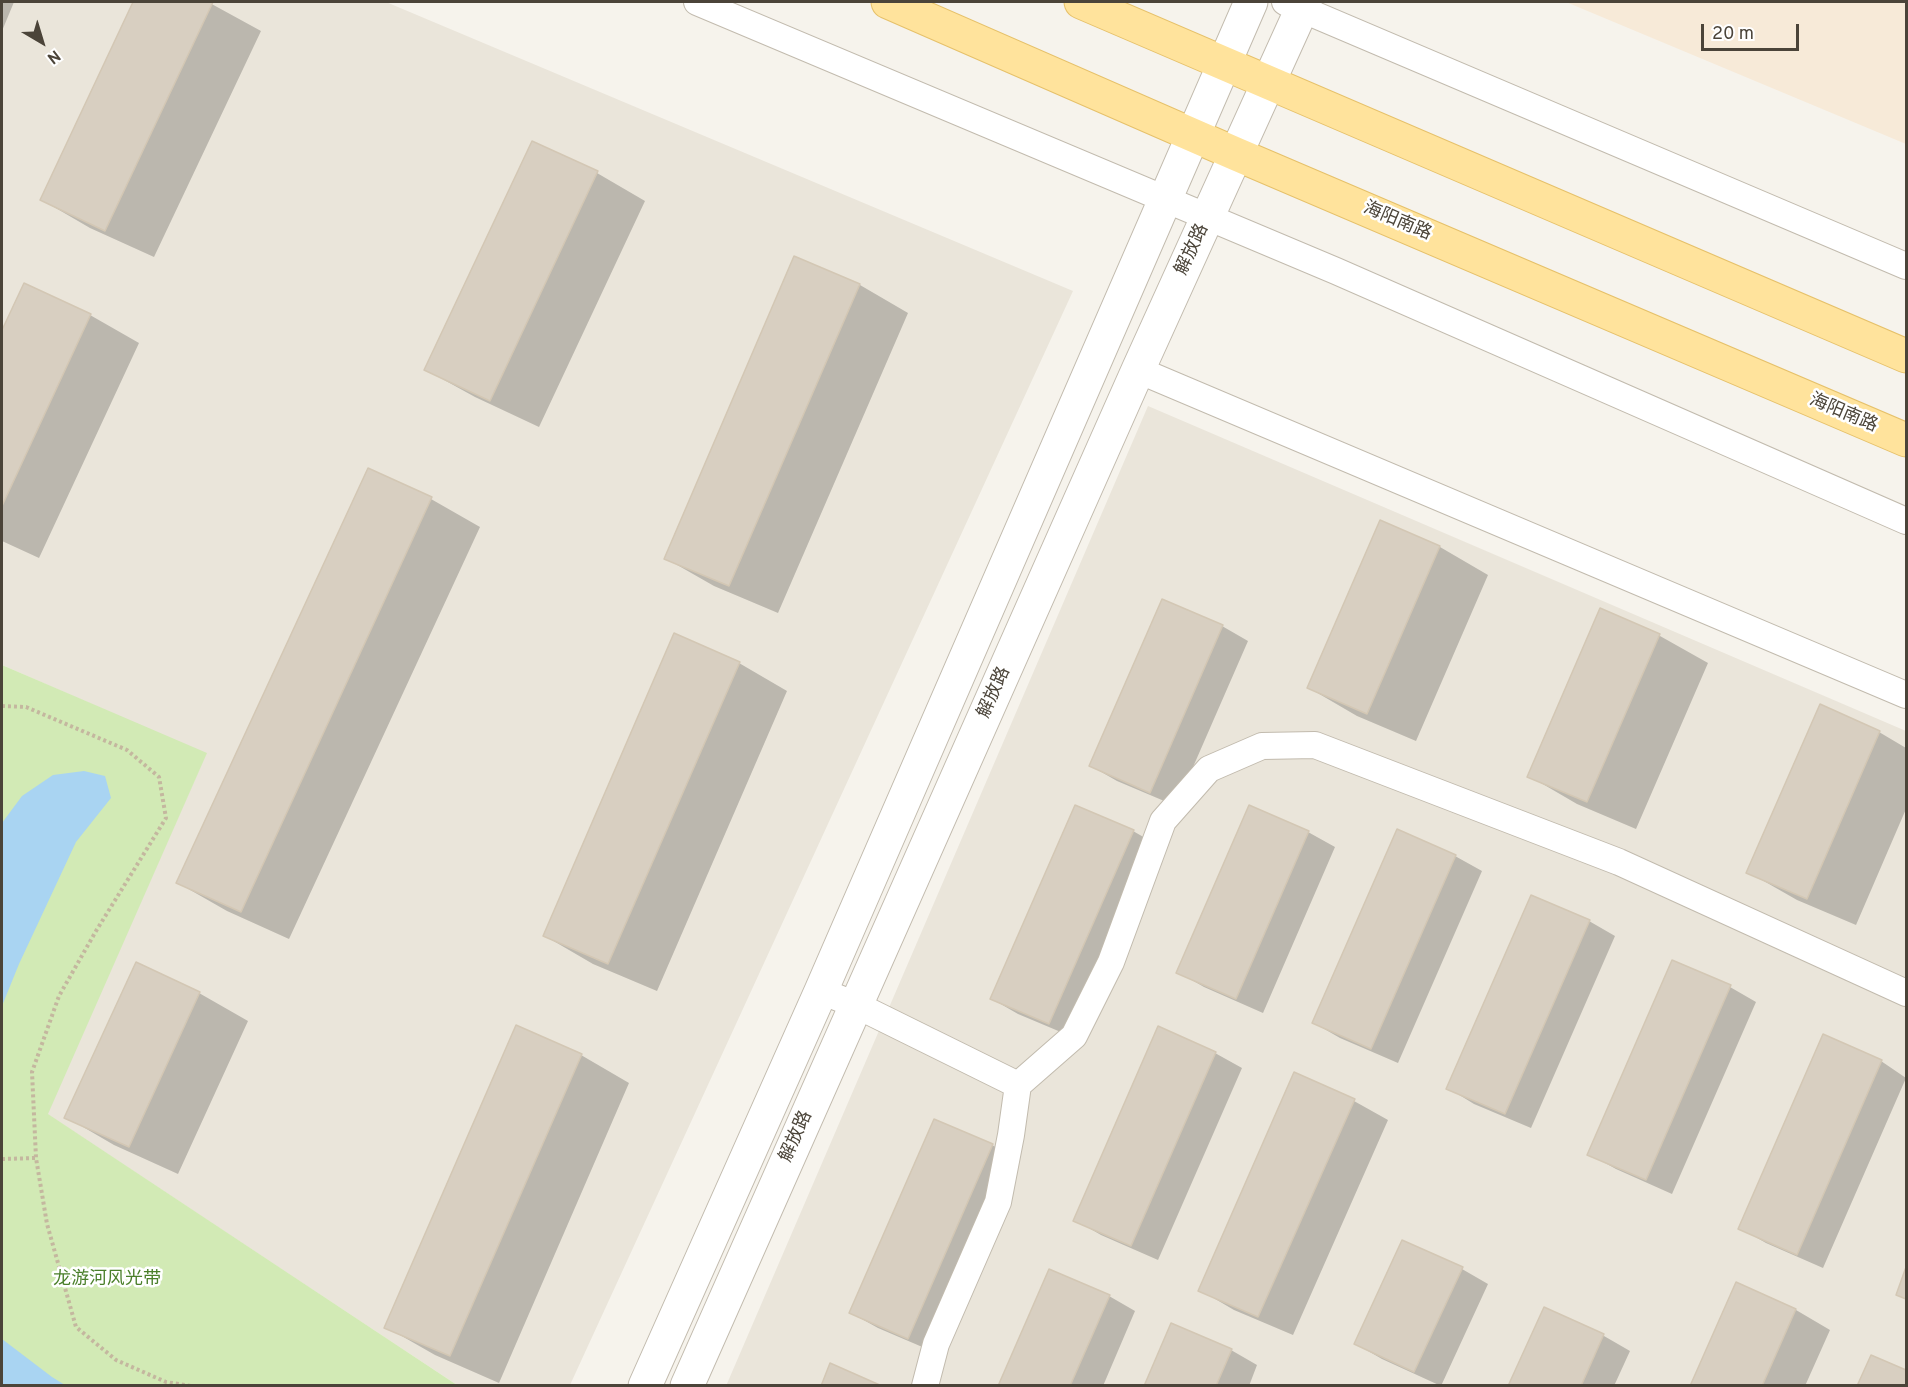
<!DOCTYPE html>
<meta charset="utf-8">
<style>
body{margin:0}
#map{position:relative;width:1908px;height:1387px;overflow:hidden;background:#f6f3ec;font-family:Overpass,sans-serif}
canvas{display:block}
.frame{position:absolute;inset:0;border:3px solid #4b4439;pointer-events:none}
.north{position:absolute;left:12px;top:12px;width:60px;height:60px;-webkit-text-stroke:4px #fff;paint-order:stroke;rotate:142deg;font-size:16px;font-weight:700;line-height:24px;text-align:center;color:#4b4439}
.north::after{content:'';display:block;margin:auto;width:21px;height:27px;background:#4b4439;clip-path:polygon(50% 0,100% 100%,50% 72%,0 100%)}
.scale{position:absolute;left:1701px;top:24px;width:98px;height:27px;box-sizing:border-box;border:3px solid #4b4439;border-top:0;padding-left:8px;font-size:18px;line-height:21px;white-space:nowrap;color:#4b4439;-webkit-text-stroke:4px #fff;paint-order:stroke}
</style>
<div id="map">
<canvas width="1908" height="1387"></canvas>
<div class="frame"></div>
<div class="north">N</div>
<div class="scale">20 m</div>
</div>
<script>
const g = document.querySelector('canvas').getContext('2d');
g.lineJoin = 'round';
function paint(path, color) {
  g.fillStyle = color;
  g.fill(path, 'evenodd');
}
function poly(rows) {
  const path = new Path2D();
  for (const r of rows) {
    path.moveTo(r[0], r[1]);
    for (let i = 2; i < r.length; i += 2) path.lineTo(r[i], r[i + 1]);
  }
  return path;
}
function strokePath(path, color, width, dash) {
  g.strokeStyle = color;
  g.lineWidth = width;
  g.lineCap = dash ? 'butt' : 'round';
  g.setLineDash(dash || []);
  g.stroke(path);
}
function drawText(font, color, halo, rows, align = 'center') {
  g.font = font + ' Overpass,"Noto Sans SC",sans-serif';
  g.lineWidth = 5;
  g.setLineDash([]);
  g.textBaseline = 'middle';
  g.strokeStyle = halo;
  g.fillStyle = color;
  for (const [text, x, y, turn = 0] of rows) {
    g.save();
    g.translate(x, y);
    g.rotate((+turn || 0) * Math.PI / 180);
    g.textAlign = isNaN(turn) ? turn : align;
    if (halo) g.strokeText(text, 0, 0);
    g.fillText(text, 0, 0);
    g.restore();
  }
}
paint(poly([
 [2,2,386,2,1073,291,570,1385,457,1385,47,1114,206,754,2,665],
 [1148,406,1906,731,1906,1385,726,1386]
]), '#eae5da');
paint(poly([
 [1566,2,1906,2,1906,144]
]), '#f7ead8');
paint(poly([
 [2,665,207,753,48,1114,457,1385,2,1385]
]), '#d2eab5');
paint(poly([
 [84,771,105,776,111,798,76,842,19,964,2,1006,2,823,22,796,53,775],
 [2,1339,52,1377,65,1385,2,1385]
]), '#a9d4f2');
paint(poly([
 [2,2,14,2,2,31],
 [135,2,208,2,261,31,154,257,90,228,42,200],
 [597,173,645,201,539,427,475,397,426,370],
 [795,258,860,285,908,313,778,613,714,586,665,558],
 [24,285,90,315,139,343,39,558,2,541,2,334],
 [368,470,431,499,480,527,289,939,227,911,178,883],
 [1381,522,1440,547,1488,575,1416,741,1357,716,1309,688],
 [1600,610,1660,636,1708,663,1636,829,1577,804,1529,776],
 [1222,626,1248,641,1176,806,1117,781,1091,766],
 [739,663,787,691,657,991,593,964,545,936],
 [1879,732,1906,748,1906,809,1856,925,1797,900,1748,872],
 [1133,831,1159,846,1075,1038,1018,1014,992,999],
 [1308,832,1335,847,1263,1013,1204,987,1178,972],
 [1455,856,1482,871,1398,1063,1340,1038,1314,1023],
 [1589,921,1615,936,1531,1128,1474,1104,1448,1088],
 [1730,987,1756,1002,1672,1194,1616,1169,1589,1154],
 [199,993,248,1021,178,1174,114,1145,66,1117],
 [1215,1053,1242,1068,1158,1260,1101,1235,1075,1220],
 [581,1055,629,1083,499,1383,435,1355,386,1327],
 [1881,1061,1906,1078,1823,1268,1766,1243,1740,1228],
 [1354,1101,1388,1120,1293,1335,1234,1310,1200,1290],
 [992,1145,1018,1160,934,1352,878,1328,851,1313],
 [1462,1269,1488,1284,1441,1386,1382,1359,1356,1344],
 [1109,1296,1135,1311,1103,1386,1000,1386],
 [1545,1309,1604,1336,1630,1351,1614,1386,1510,1386],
 [1796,1310,1830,1330,1805,1386,1692,1386],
 [1231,1350,1257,1365,1249,1386,1146,1386]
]), '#0003');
const building = poly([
 [133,2,213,2,105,231,40,200,133,2],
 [532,141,598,171,490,401,424,370,532,141],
 [794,256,860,284,729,586,664,559,794,256],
 [24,283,91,314,2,506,2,330,24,283],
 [368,468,432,497,241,912,176,883,368,468],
 [1380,520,1440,546,1367,714,1307,688,1380,520],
 [1162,599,1223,625,1150,793,1089,766,1162,599],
 [1600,608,1660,634,1587,802,1527,777,1600,608],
 [674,633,740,662,608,964,543,936,674,633],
 [1820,704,1880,731,1807,899,1746,873,1820,704],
 [1075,805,1134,830,1049,1024,990,999,1075,805],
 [1249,805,1309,831,1236,999,1176,973,1249,805],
 [1397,829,1456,855,1371,1049,1312,1023,1397,829],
 [1531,895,1590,920,1505,1114,1446,1089,1531,895],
 [1672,960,1731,985,1646,1180,1587,1155,1672,960],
 [136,962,200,992,129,1147,64,1118,136,962],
 [516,1025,582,1054,450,1356,384,1328,516,1025],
 [1158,1026,1216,1052,1131,1246,1073,1221,1158,1026],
 [1823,1034,1882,1060,1797,1255,1738,1229,1823,1034],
 [1294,1072,1355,1099,1258,1317,1198,1291,1294,1072],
 [934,1119,993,1144,908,1339,849,1313,934,1119],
 [1402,1240,1463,1267,1414,1372,1354,1344,1402,1240],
 [1906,1267,1906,1299,1896,1295,1906,1267],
 [1049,1269,1110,1295,1070,1386,998,1386,1049,1269],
 [1736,1282,1796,1309,1762,1386,1690,1386,1736,1282],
 [1544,1307,1604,1334,1581,1386,1508,1386,1544,1307],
 [1171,1323,1232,1349,1216,1386,1144,1386,1171,1323],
 [1871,1355,1906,1370,1906,1386,1857,1386,1871,1355],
 [830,1363,882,1386,821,1386,830,1363]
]);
paint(building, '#d8cfc1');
strokePath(building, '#d3c7b4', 1.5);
const minor = poly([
 [697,2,1336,271,1906,521],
 [1285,2,1906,266],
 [1138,370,1906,695],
 [821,991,856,1005,1018,1085],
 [925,1386,936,1344,998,1202,1011,1135,1018,1085,1074,1036,1111,962,1163,821,1209,769,1262,746,1315,745,1619,862,1906,993]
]);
const tertiary = poly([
 [645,1386,821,991,1251,2],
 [687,1386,1138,370,1305,2]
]);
const primary = poly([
 [888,2,1236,154,1906,440],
 [1081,2,1906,356]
]);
strokePath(minor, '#c2bbae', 28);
strokePath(tertiary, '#c2bbae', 35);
strokePath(primary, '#e6c16a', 35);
strokePath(poly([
 [2,706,26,707,127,750,159,777,166,818,96,931,59,996,32,1072,36,1158,47,1224,76,1327,116,1360,166,1382,191,1386],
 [2,1159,36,1158]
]), '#c4b79f', 4, [3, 3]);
strokePath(minor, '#fff', 26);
strokePath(tertiary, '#fff', 33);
strokePath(primary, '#ffe39c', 33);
drawText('18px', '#4b4439', '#fff', [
 ["海阳南路",1397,222,23],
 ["解放路",1193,250,-65],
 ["海阳南路",1843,414,23],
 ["解放路",995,693,-66],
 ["解放路",797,1137,-66]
]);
drawText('18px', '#4a7f2a', '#fff', [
 ["龙游河风光带",107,1280]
]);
</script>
